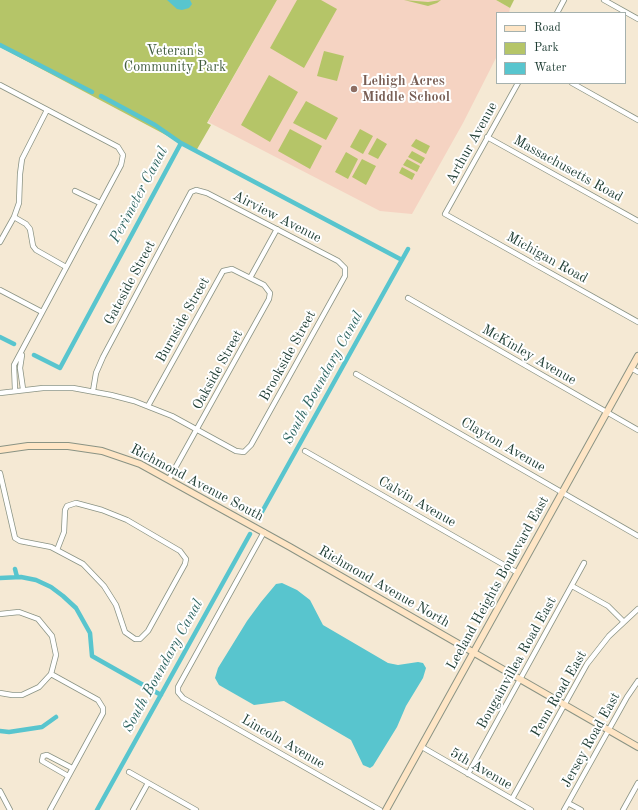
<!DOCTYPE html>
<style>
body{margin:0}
#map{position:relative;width:638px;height:810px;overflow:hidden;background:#f5e9d4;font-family:"Old Standard TT",serif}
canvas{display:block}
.legend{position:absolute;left:496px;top:12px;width:130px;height:72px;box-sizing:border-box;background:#fff;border:1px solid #a5b1ae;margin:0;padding:5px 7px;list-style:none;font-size:12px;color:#1f3d34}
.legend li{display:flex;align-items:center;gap:8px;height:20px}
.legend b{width:20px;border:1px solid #a5b1ae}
</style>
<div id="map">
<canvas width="638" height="810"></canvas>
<ul class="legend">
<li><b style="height:5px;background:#fee5c5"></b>Road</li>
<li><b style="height:11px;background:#b5c568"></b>Park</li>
<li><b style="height:11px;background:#58c5ce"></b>Water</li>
</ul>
</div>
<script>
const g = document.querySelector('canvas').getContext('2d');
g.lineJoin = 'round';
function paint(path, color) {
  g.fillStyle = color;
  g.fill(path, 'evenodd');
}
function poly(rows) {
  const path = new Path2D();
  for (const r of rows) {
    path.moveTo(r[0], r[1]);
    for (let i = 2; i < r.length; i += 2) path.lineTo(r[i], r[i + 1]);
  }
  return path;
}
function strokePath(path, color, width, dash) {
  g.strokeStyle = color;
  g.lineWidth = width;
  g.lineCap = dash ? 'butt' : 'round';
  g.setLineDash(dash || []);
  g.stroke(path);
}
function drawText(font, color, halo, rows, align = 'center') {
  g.font = font + ' "Old Standard TT",serif';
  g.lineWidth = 4;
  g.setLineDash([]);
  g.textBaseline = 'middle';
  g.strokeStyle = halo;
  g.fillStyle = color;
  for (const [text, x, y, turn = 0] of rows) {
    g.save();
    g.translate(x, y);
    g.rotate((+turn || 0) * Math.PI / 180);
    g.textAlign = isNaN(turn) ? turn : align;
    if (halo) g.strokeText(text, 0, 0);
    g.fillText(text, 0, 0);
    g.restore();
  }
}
paint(poly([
 [277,0,496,0,510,8,509,13,497,13,497,56,463,123,412,214,380,211,208,122]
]), '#f5d3c2');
paint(poly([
 [0,0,277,0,207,123,211,125,196,151,0,47],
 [297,0,321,0,337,9,304,68,270,48],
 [404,0,428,2,441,0,437,3,428,6],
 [496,0,514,0,510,8],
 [324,51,344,56,337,81,317,76],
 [269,75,298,92,270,142,241,125],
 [306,101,338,118,326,140,293,123],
 [290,129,322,146,310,169,278,151],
 [360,129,373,136,363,154,350,147],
 [377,138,387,144,378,159,368,154],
 [416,139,430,146,426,154,411,146],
 [412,151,425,158,421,164,408,157],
 [346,152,358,159,348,179,335,172],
 [362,159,376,166,366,185,352,177],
 [407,159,420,166,417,172,403,165],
 [402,167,415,174,412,180,399,173]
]), '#b5c568');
paint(poly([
 [167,0,190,0,192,4,189,8,182,10,177,9],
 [282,583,297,590,310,600,323,625,388,663,398,665,418,662,423,663,426,668,423,678,406,706,397,727,373,766,370,768,363,765,351,740,284,701,254,705,219,685,215,678,218,668,247,621,261,602,276,584]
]), '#58c5ce');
strokePath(poly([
 [0,45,92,92],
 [101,96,155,125,181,143],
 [0,337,14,344],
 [34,355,60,368,181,143,402,260],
 [258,519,408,249],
 [15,569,17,577],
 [0,578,21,577,36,580,51,587,63,596,76,608,90,633,92,656,161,695],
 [0,731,9,732,42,727,56,717],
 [97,810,250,534]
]), '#58c5ce', 4.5);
const street = poly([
 [604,0,638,19],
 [557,13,564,0],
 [518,83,445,214,638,322],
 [572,83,638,120],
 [0,85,118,147,123,155,121,165,14,365,15,390],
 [487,137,638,221],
 [75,191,100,203],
 [14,217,26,224,30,229,33,246,36,250,66,267],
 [0,242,14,217,19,203,20,174,22,159,47,110],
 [250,278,277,229],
 [0,290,42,312],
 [408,298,638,430],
 [22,355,20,368,23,389],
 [631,368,638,372],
 [356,374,638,536],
 [0,393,43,388,73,388,111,395,134,401,172,416,236,451,244,452,251,445,340,285,345,276,345,268,338,261,207,193,196,190,191,192,103,357,96,373,93,391],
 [148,406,223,271,232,269,264,285,270,293,269,299,169,479],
 [305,451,518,573],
 [0,473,15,538,20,541,51,547,83,564,104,586,116,605,125,632,135,639,140,639,148,631,185,564,186,559,180,551,127,520,102,510,76,503,67,506,65,510,64,532,57,550],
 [264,532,178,687,178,692,183,698,380,810],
 [572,586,608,606,623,621],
 [0,614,19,612,38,619,52,636,56,655,51,674,39,687,22,695,12,695,0,693],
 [422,747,531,810],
 [129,772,196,810],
 [468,774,584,563],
 [68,776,42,761,43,756,47,755,72,768],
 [0,791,10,810],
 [512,799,587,664,609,636,638,609],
 [568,803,581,810],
 [50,810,103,713,103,708,98,700,51,674],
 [133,810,148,783],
 [564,810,627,697,638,681],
 [623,810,638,783]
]);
const secondary = poly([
 [0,450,28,446,68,446,102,451,140,464,290,547,638,747],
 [386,810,638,356]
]);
strokePath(street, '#8a9384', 6);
strokePath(secondary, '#8a9384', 8);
strokePath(street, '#fff', 4.5);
strokePath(secondary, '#fee5c5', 6);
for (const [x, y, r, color] of [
 [354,89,4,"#8d6e63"]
]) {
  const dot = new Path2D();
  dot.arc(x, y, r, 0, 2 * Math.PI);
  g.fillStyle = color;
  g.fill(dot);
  strokePath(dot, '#fff', 1.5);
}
drawText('14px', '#445f41', '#fff', [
 ["Veteran's",175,51],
 ["Community Park",175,67]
]);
drawText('bold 14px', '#785e54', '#fff', [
 ["Lehigh Acres",362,81],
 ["Middle School",362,97]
], 'left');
drawText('14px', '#1f3d34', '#fff', [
 ["Arthur Avenue",472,143,-61],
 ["Massachusetts Road",568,169,29],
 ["Airview Avenue",277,217,27],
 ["Michigan Road",547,258,29],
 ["Gateside Street",130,283,-62],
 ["Burnside Street",183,320,-61],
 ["McKinley Avenue",529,355,30],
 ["Brookside Street",288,356,-61],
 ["Oakside Street",218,370,-61],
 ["Clayton Avenue",503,445,30],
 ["Richmond Avenue South",197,483,28],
 ["Calvin Avenue",417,502,30],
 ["Leeland Heights Boulevard East",498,583,-61],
 ["Richmond Avenue North",384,587,30],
 ["Bougainvillea Road East",517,663,-61],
 ["Penn Road East",559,694,-60],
 ["Jersey Road East",591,740,-61],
 ["Lincoln Avenue",283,742,30],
 ["5th Avenue",481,769,30]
]);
drawText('italic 15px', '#306662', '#fff', [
 ["Perimeter Canal",139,195,-62],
 ["South Boundary Canal",323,378,-61],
 ["South Boundary Canal",163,666,-61]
]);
</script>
